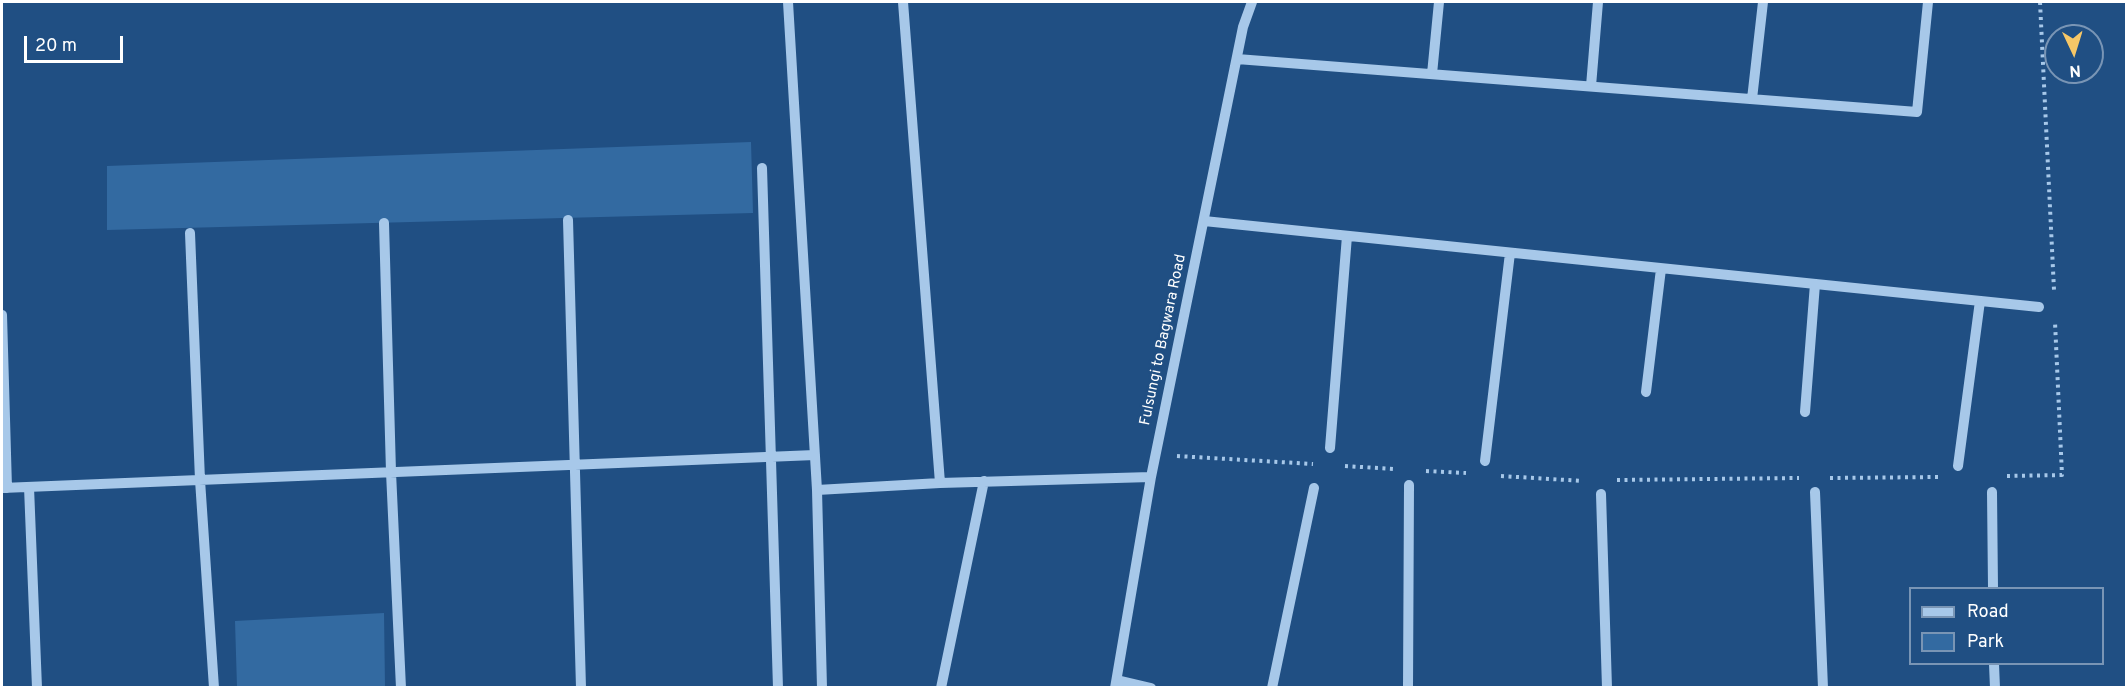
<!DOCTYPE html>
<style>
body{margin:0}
#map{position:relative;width:2128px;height:689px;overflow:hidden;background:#204f83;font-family:Overpass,sans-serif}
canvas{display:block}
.frame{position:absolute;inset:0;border:3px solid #fff;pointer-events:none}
.legend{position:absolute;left:1909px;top:587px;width:195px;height:78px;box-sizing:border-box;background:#204f83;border:2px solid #7995b5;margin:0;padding:8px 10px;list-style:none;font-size:18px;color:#fff}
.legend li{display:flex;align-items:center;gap:12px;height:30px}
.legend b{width:30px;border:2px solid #7995b5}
.north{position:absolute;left:2044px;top:24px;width:60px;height:60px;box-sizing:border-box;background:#204f83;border:2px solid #7995b5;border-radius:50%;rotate:176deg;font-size:16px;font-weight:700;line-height:24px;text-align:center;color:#fff}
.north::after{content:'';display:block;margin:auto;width:21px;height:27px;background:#f6c767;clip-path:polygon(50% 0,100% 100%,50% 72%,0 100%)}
.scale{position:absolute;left:24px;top:36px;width:99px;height:27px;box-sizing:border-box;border:3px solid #fff;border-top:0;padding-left:8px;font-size:18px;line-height:21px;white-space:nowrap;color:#fff;-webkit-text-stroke:4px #204f83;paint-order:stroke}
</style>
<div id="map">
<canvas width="2128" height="689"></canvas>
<div class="frame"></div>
<ul class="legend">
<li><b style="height:8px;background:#a7c8e9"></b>Road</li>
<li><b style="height:16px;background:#336aa1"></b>Park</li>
</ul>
<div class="north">N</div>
<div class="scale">20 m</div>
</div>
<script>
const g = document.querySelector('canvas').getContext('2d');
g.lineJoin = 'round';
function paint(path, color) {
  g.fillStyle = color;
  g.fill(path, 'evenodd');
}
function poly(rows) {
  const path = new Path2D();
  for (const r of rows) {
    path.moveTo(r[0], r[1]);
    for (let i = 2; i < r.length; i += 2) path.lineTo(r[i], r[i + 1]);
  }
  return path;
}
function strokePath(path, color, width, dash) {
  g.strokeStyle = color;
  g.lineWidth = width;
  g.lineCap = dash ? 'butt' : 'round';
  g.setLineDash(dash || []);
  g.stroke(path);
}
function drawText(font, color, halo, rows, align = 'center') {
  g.font = font + ' Overpass,sans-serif';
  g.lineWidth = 5;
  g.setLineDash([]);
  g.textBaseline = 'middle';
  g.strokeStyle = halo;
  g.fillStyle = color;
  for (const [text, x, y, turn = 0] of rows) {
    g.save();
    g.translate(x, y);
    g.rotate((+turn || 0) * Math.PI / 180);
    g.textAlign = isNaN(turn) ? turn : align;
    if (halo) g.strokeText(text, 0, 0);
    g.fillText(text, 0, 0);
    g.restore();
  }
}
paint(poly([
 [751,142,753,213,107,230,107,166],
 [384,613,385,687,237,687,235,621]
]), '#336aa1');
strokePath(poly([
 [2040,2,2054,290],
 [1177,456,1313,464],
 [1345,466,1394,469],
 [1426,471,1466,473],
 [1501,476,1583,481],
 [2007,476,2062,475,2055,322],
 [1830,478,1940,477],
 [1617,480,1799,478]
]), '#a7c8e9', 4, [3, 4.5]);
strokePath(poly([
 [788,2,817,490,822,688],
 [903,2,940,483],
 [1237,59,1917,112,1928,2],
 [1432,74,1439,2],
 [1591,86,1598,2],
 [1752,99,1763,2],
 [762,168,778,688],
 [568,220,581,688],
 [1204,221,2039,307],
 [384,223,391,472,401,688],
 [190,233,200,480,214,688],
 [2,315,7,488],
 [1646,392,1661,269],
 [1805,412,1815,284],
 [1330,448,1347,236],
 [1485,461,1510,253],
 [1958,466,1980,301],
 [29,487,37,688],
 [2,488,815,455],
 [817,490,940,483,1151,477],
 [1815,492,1823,688],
 [1992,492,1993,588],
 [1601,494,1607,688],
 [1994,664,1995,688],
 [1117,680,1151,688],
 [941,688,984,481],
 [1115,688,1151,477,1243,27,1252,2],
 [1272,688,1314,488],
 [1408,688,1409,485]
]), '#a7c8e9', 10);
drawText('15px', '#fff', '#204f83', [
 ["Fulsungi to Bagwara Road",1164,340,-78]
]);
</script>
